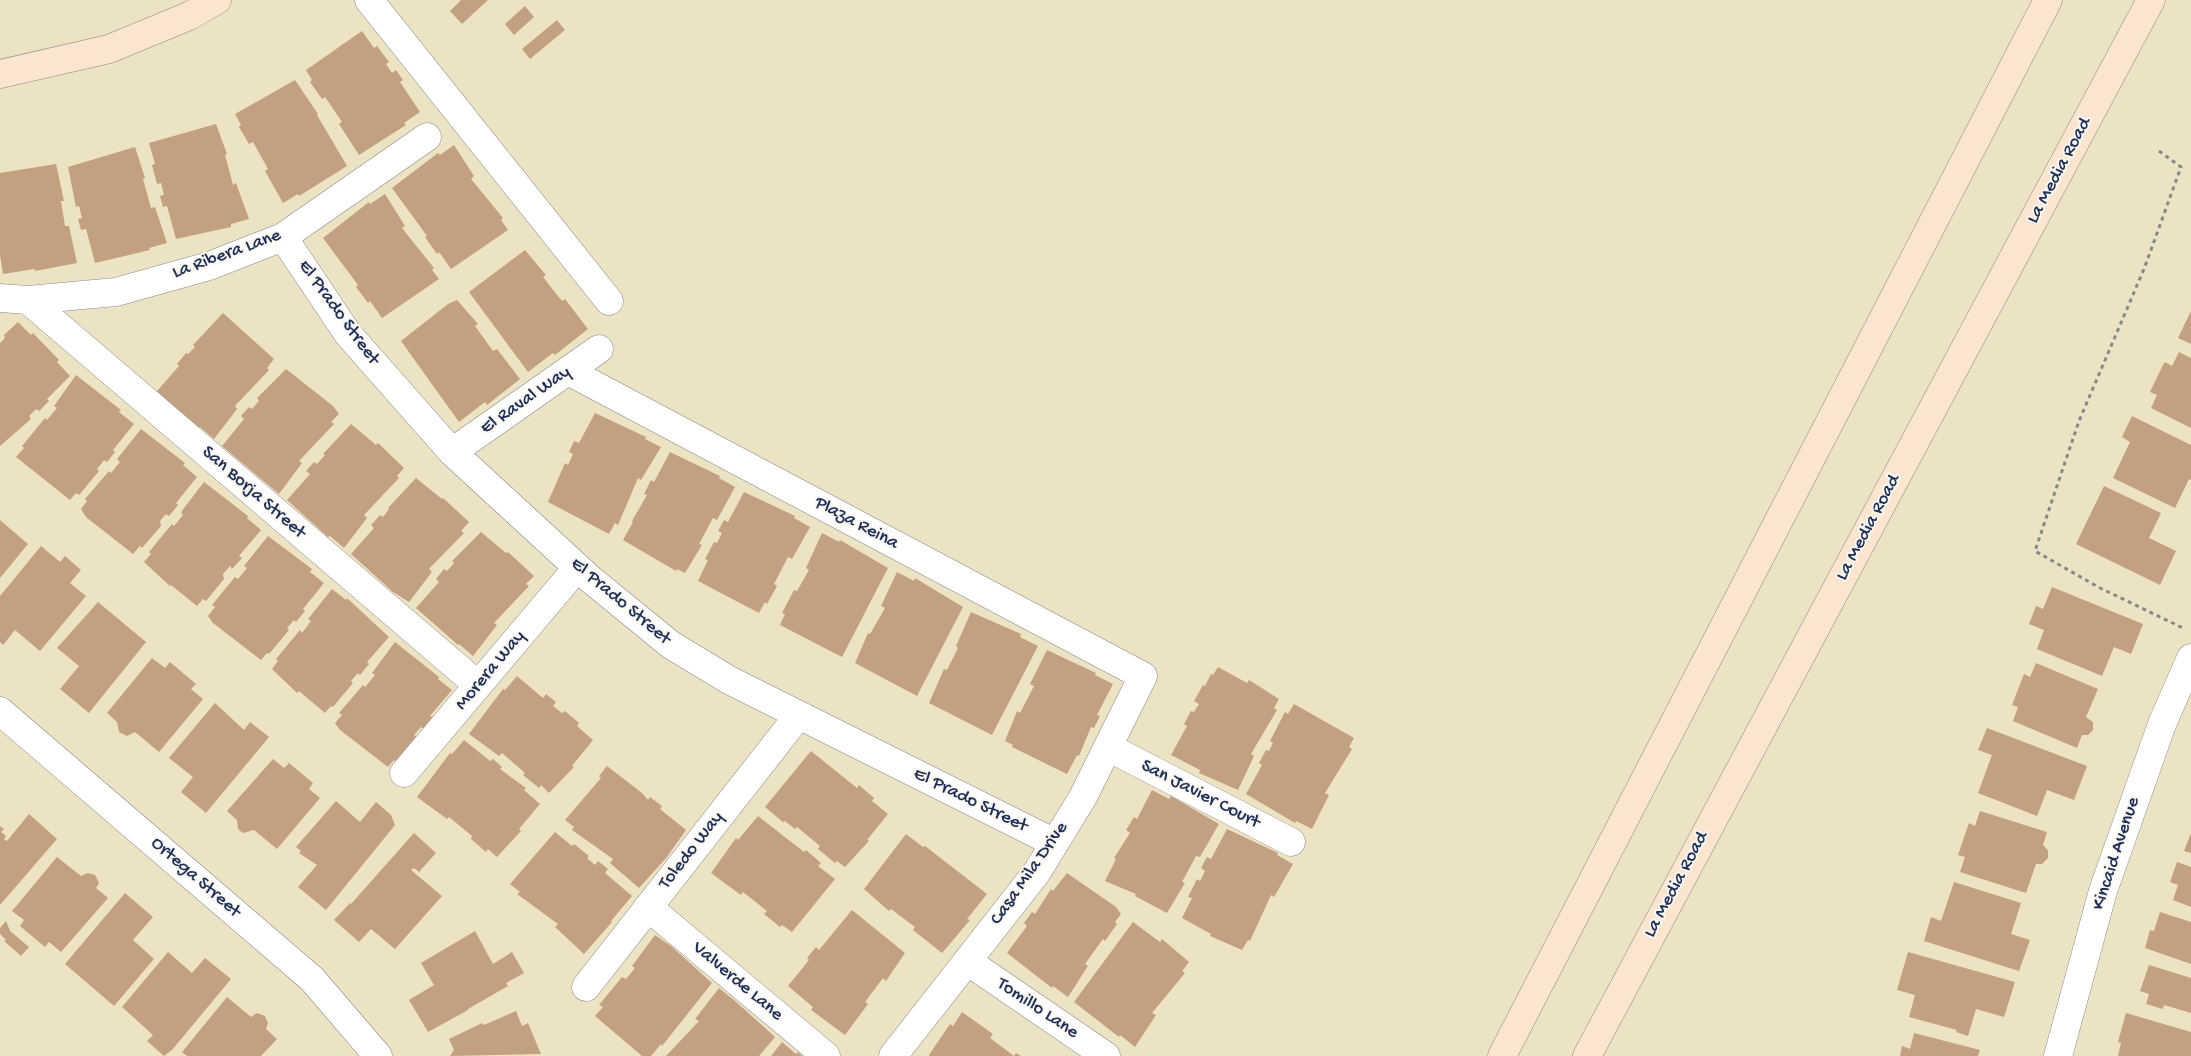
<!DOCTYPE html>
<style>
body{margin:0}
canvas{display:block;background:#ece3c2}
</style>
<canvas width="2191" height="1056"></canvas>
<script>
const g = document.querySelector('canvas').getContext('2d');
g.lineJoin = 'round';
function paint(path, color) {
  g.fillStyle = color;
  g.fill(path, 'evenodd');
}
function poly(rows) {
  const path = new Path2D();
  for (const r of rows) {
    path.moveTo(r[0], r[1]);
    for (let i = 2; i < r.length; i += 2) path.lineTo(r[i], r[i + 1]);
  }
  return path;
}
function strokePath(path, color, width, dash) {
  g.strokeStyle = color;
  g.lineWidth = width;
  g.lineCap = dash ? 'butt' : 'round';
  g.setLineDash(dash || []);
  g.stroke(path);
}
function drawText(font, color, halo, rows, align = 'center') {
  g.font = font + ' "Gochi Hand",sans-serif';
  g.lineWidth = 4;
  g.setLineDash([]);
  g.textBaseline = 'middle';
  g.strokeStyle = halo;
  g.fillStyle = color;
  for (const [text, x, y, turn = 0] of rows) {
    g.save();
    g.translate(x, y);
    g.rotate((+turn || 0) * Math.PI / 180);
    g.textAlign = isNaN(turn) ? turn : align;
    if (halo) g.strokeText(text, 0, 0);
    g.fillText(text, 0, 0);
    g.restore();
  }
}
paint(poly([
 [461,0,488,0,462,24,450,11],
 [525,6,534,17,514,35,505,24],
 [557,20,565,30,530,59,522,49],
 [362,31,374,48,377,46,389,62,386,64,392,73,396,70,403,80,400,82,420,112,404,123,406,125,359,155,339,124,342,122,325,97,322,99,310,82,312,80,306,70],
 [295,80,318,114,317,115,347,166,299,196,298,194,283,203,265,171,268,169,253,142,249,144,239,127,241,125,235,114],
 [216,124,227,154,225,155,233,185,236,183,249,219,231,224,231,227,176,239,167,206,163,207,160,196,164,195,161,183,157,184,152,165,155,164,149,143],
 [454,145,474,176,471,179,503,218,501,220,508,230,451,269,439,252,437,254,425,237,427,236,392,188,438,153,440,155],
 [135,147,145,178,143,179,151,208,155,207,167,243,149,248,150,250,95,263,86,229,81,230,78,219,82,218,79,206,76,207,68,167],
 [56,164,64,201,61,201,65,226,69,226,77,263,35,271,35,269,3,274,0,255,0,173],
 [385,194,405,226,402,228,434,268,432,270,439,279,382,318,370,301,368,303,356,287,358,285,323,238,369,202,370,204],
 [525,250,546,275,543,277,562,301,565,299,588,329,555,355,553,353,528,372,469,292],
 [457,300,478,324,475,326,493,351,497,349,520,379,487,405,485,402,459,422,401,341,448,304],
 [2191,311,2191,344,2178,338],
 [223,313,274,359,267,368,269,370,235,406,237,409,214,439,200,427,198,429,157,391,179,366,177,364,186,353,188,354,195,347,193,345],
 [18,322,31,335,33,333,59,360,57,362,70,376,47,399,49,401,39,411,36,409,29,416,31,419,0,446,0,343,5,338,4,335],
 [2179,352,2191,358,2191,428,2151,408,2157,395,2150,392,2163,365,2165,362,2172,366],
 [286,369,333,406,339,414,331,422,334,424,299,461,302,463,279,494,222,446,244,419,241,416,249,407,252,409,259,401,257,398],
 [76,375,121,410,119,412,134,424,113,450,115,452,107,462,104,460,97,469,99,471,79,495,76,493,70,500,16,457,24,448,22,446,45,418,47,420,57,408,54,406],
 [595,413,646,437,645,439,661,447,641,480,638,478,618,525,615,523,609,534,548,502,565,463,568,465,573,454,569,452,574,441,579,443],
 [2132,416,2191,445,2191,480,2189,479,2175,508,2113,478,2130,442,2122,437],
 [351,424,376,445,378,443,404,468,397,476,399,478,364,515,367,518,344,548,330,536,328,537,287,500,310,474,306,471,314,462,317,464,325,455,323,454],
 [141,429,185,463,183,465,197,477,176,503,178,505,169,516,166,514,160,521,161,526,142,548,140,546,133,554,86,517,81,509,87,501,85,499,109,471,111,473,120,462,117,459],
 [670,452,720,476,719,478,735,487,717,520,713,518,699,544,702,545,685,573,677,569,676,571,623,540,633,522,632,521,647,495,644,494,651,480,654,482],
 [416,478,442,499,443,498,469,522,461,531,464,533,429,569,432,572,409,602,393,592,351,554,374,528,371,525,380,515,383,517,389,509,388,508],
 [204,482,248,516,247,518,261,530,239,556,242,558,232,569,230,566,223,574,224,579,206,601,203,599,197,606,171,585,170,586,144,562,151,554,149,552,172,524,174,526,183,515,181,512],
 [2104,486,2161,513,2149,538,2176,551,2160,585,2076,544],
 [744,492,795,516,794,518,810,527,792,559,788,557,774,584,777,586,767,604,765,602,759,613,698,581,708,560,705,559,714,542,717,543,722,533,718,531,724,520,728,522],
 [0,520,28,544,0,578],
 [481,532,506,553,508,552,534,576,526,584,529,586,494,623,497,625,473,656,459,644,458,645,416,608,439,582,436,579,444,569,447,571,454,563,452,561],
 [822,533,839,542,840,540,888,568,842,657,780,625,785,614,782,613,794,590,797,591,809,570,806,568],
 [268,536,312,569,310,572,324,583,303,609,305,611,296,622,294,620,287,628,289,630,269,654,267,653,261,660,213,623,208,616,215,607,212,605,235,577,238,579,247,568,244,566],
 [41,546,60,562,65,556,81,570,70,583,86,596,40,651,15,630,3,645,0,642,0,596],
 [897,572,914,581,915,578,963,607,917,696,855,663,868,633,870,634,885,608,881,606],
 [2052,587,2143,624,2131,654,2114,647,2102,676,2037,649,2044,630,2029,624,2036,606,2043,609],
 [332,589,346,600,347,598,389,637,367,662,369,664,360,675,358,673,351,681,353,683,333,707,331,706,325,713,299,691,297,693,272,669,278,661,276,659,300,630,302,633,311,621,308,619],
 [98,602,146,642,89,713,60,689,79,666,57,648],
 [971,612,1021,634,1020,637,1038,646,992,735,929,703,944,669,947,670,958,648,956,646],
 [395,642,439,677,438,679,452,690,430,716,433,718,424,729,421,727,414,735,417,737,396,762,394,760,388,767,340,730,335,723,342,715,339,713,363,685,365,687,375,675,372,673],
 [1047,650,1096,673,1095,675,1113,684,1097,715,1100,716,1094,728,1091,727,1079,756,1077,755,1067,774,1012,747,1013,745,1005,741,1017,711,1020,713,1034,686,1030,684],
 [152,658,165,668,170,662,196,684,191,689,203,699,159,752,135,732,127,736,119,732,117,722,107,713],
 [2036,663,2098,689,2086,717,2093,722,2093,730,2088,735,2082,735,2077,748,2013,721,2018,707,2012,705,2024,674,2030,677],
 [1218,667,1247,683,1249,680,1279,699,1274,708,1277,710,1251,754,1254,756,1238,790,1199,773,1200,770,1171,755,1187,726,1184,724,1191,711,1194,712,1199,704,1194,701,1203,685,1205,686,1211,674,1213,675],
 [517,676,543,698,546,694,556,702,553,706,562,713,565,711,579,723,577,726,593,740,572,766,574,767,549,793,541,785,539,788,523,775,525,773,502,753,499,756,469,734,503,689,505,690],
 [215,703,244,730,250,722,269,737,206,813,181,792,193,777,169,758],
 [1294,704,1354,738,1349,747,1352,749,1325,793,1329,795,1312,829,1296,821,1295,823,1246,794,1262,765,1259,763,1266,750,1269,751,1273,743,1270,741,1285,712,1288,714],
 [1987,728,2087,766,2074,800,2047,790,2037,816,1978,793,1992,755,1978,750],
 [464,740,490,761,493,759,502,767,500,769,526,788,524,790,540,804,519,829,521,831,497,857,488,849,486,852,471,839,472,836,449,817,447,819,417,797,450,753,452,754],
 [811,751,857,788,859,785,874,798,872,801,888,814,867,840,869,841,845,867,837,861,835,863,818,849,820,846,797,827,795,829,785,821,783,822,765,807],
 [273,759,284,768,289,763,313,783,309,789,320,798,277,849,254,830,243,833,238,829,237,820,227,811],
 [607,766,642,793,648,800,650,797,662,806,660,809,686,830,667,857,639,888,610,863,613,859,572,830,574,827,565,820,601,778,599,776],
 [1152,790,1169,799,1171,796,1219,824,1200,857,1196,856,1182,882,1185,883,1167,913,1135,896,1136,894,1105,881,1116,859,1114,858,1130,833,1126,830,1134,817,1137,819],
 [336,801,360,822,376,802,391,815,395,825,326,910,298,887,317,865,299,853,301,851,296,847],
 [1980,811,2047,832,2043,845,2048,850,2048,858,2042,864,2036,864,2026,893,1960,872,1965,857,1958,855,1969,823,1975,826],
 [29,814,57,839,0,905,0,826,4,829,1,832,6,836,4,839,7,841],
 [758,816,804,852,806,850,821,863,818,866,835,879,792,932,782,925,780,927,764,914,767,911,743,892,741,895,711,873,736,838,738,840],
 [1227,829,1278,853,1277,855,1293,864,1274,897,1271,895,1250,941,1248,940,1242,950,1210,936,1211,934,1182,918,1192,898,1188,897,1197,879,1200,881,1205,871,1201,868,1207,857,1211,859],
 [555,832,572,846,574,844,589,856,587,858,595,865,598,861,608,869,605,873,632,896,611,921,612,922,584,954,555,927,558,924,517,894,520,892,510,884],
 [414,833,436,853,419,872,414,868,411,870,442,896,395,949,371,929,359,942,334,920,350,903,351,904],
 [2191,833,2191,853,2184,851],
 [906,834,923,847,925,846,987,894,967,919,970,920,942,953,913,930,915,927,891,909,889,911,864,889],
 [57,857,81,876,88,873,95,875,99,883,96,888,108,898,61,952,49,942,45,947,20,926,24,920,12,911],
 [2177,862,2191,867,2191,907,2173,900,2178,885,2170,882],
 [1067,873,1116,907,1121,914,1115,922,1117,924,1105,941,1103,939,1085,964,1088,966,1068,997,1053,986,1052,988,1007,953,1027,926,1024,923,1032,912,1035,914,1051,889,1053,891],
 [1954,882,2021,903,2011,934,2030,940,2019,971,1924,941,1931,917,1941,921],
 [125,893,153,917,133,940,154,959,114,1006,65,964],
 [852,910,905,953,886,981,883,978,865,1002,868,1004,845,1035,811,1010,813,1007,788,986,809,960,807,958,816,947,819,950],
 [2160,912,2191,922,2191,964,2145,948,2150,930,2154,931],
 [6,921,10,931,29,947,21,956,4,941,6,940,0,934,0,928],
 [1133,922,1160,942,1162,939,1189,962,1182,971,1185,973,1152,1013,1156,1015,1135,1047,1120,1035,1119,1037,1074,1002],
 [475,931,493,964,512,952,524,973,506,983,508,986,468,1009,468,1010,428,1032,409,1000,434,985,421,963],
 [655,935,671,946,712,983,662,1046,661,1044,651,1056,642,1056,595,1016,603,1007,599,1005,622,977,626,979,635,968,632,966],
 [168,952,192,973,205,958,231,979,172,1050,164,1056,147,1041,153,1035,122,1007],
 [1908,952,2015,982,2004,1017,1976,1009,1968,1036,1956,1032,1957,1030,1909,1017,1915,995,1897,990],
 [2149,965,2191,978,2191,1013,2164,1005,2163,1009,2146,1004,2149,994,2140,991],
 [719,988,734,1000,775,1037,759,1056,666,1056,699,1021,695,1019],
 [227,997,251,1017,257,1013,265,1016,268,1023,266,1029,277,1039,261,1056,187,1056,182,1052],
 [516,1011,522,1026,528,1023,541,1054,450,1056,454,1050,449,1039,482,1023,484,1025],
 [962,1012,993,1034,990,1038,1014,1056,1016,1053,1021,1056,930,1056,929,1055,950,1024,953,1026],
 [2126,1013,2191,1032,2191,1056,2118,1056,2121,1043,2118,1042],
 [1914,1033,1980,1050,1978,1056,1900,1056,1902,1046,1910,1049],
 [782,1042,796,1054,798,1052,802,1056,771,1056]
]), '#c3a07f');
const street = poly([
 [369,0,609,301],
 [283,237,348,334,452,452,589,578,671,645,729,680,1055,843],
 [0,298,28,300,116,292,209,266,283,237,427,137],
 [28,300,478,685],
 [568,371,1143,676,1083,797,1037,872,893,1056],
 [452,452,599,349],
 [0,711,312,979,378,1056],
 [1108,747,1291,842],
 [404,773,577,568],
 [648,907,826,1056],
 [967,961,1106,1056],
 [586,987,798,716],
 [2058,1056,2103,891,2162,724,2191,658]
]);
const secondary = poly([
 [0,74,109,49,189,16,217,0],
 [1502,1056,2048,0],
 [1587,1056,2151,0]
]);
strokePath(street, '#848990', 29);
strokePath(secondary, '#848990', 29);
strokePath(poly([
 [2159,151,2181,167,2144,269,2079,421,2035,551,2100,588,2183,628]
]), '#848990', 3, [4, 4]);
strokePath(street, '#fff', 28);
strokePath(secondary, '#fce5cf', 28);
drawText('19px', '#1b2f5e', '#fbf7ec', [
 ["La Media Road",2060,171,-62],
 ["La Ribera Lane",227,255,-20],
 ["El Prado Street",338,313,54],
 ["El Raval Way",526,401,-35],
 ["San Borja Street",253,493,41],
 ["Plaza Reina",856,524,28],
 ["La Media Road",1869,528,-62],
 ["El Prado Street",620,602,40],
 ["Morera Way",491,671,-50],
 ["San Javier Court",1200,795,27],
 ["El Prado Street",970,801,26],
 ["Toledo Way",692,851,-52],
 ["Kincaid Avenue",2117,854,-72],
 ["Casa Mila Drive",1030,874,-55],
 ["Ortega Street",195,878,41],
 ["La Media Road",1677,885,-62],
 ["Valverde Lane",737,982,40],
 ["Tomillo Lane",1037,1009,34]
]);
</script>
